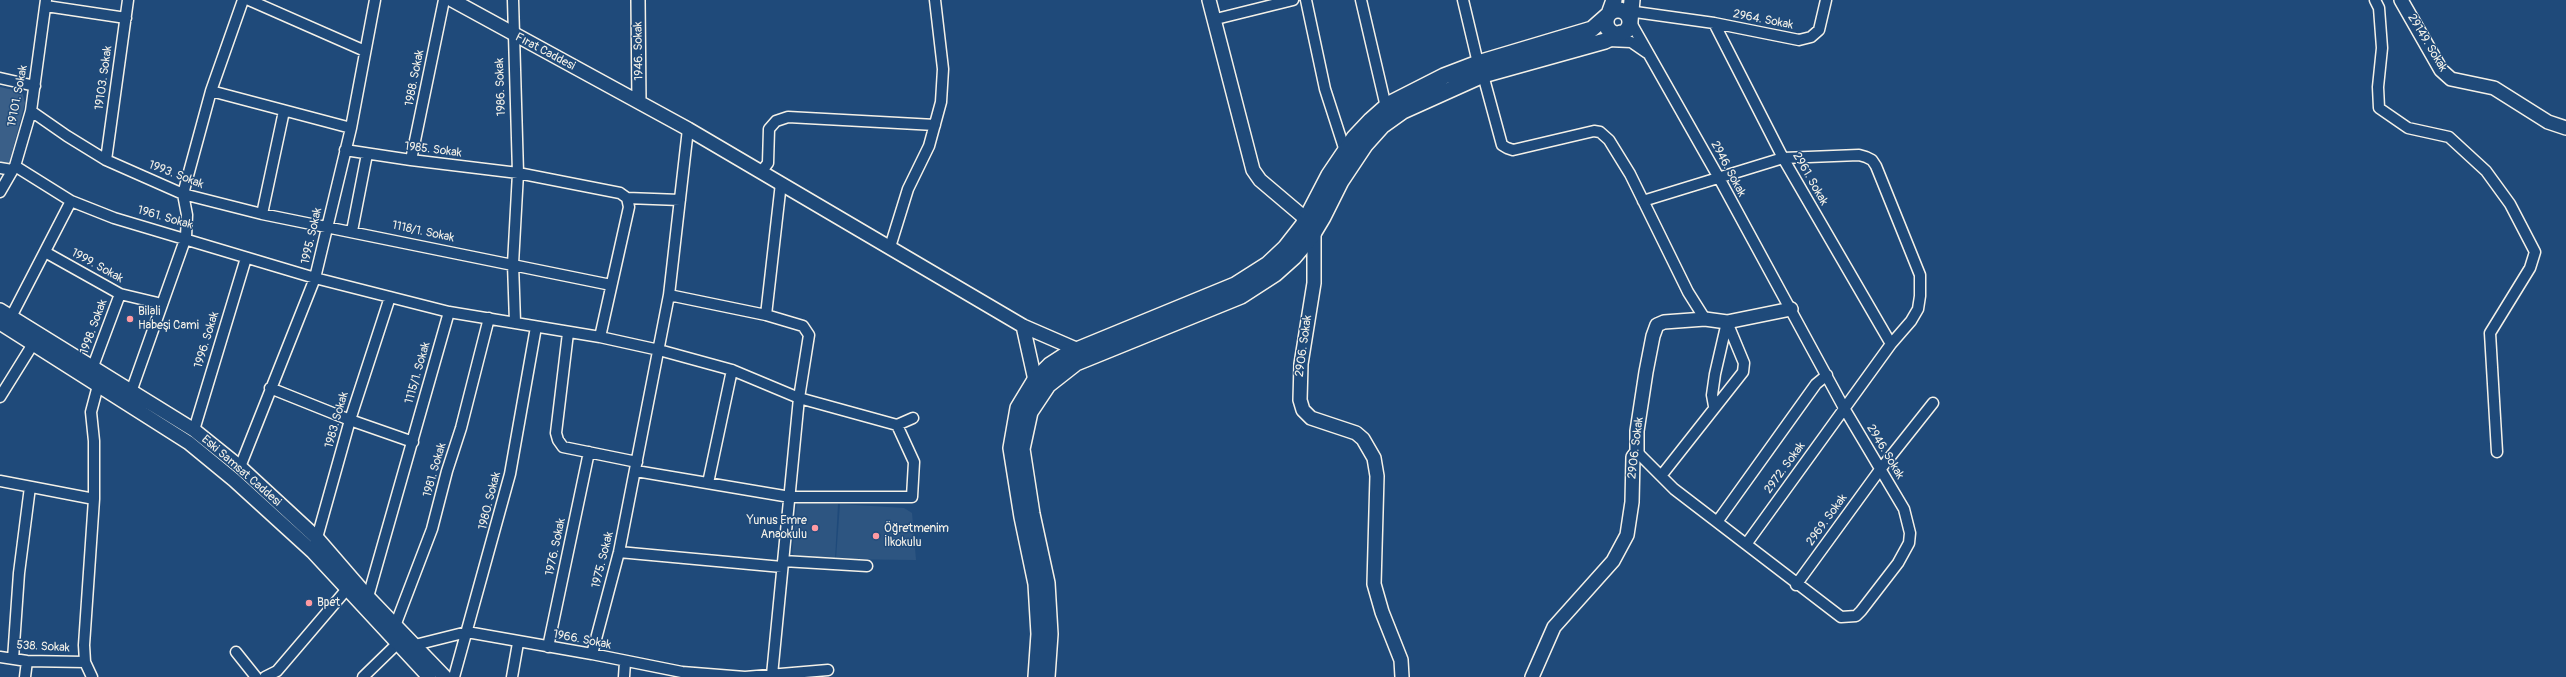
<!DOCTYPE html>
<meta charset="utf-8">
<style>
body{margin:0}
canvas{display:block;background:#1f4a7a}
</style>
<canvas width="2566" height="677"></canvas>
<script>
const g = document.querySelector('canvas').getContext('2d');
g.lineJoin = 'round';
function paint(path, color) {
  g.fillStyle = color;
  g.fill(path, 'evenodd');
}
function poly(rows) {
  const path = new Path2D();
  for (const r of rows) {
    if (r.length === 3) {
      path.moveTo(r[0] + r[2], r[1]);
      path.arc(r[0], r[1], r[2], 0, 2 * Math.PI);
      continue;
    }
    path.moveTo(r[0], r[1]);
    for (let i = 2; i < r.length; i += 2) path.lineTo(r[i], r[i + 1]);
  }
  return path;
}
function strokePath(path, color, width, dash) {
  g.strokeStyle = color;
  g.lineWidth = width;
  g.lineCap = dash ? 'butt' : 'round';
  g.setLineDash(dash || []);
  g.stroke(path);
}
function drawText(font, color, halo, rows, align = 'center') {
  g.font = font + ' Pangolin,sans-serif';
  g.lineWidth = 3;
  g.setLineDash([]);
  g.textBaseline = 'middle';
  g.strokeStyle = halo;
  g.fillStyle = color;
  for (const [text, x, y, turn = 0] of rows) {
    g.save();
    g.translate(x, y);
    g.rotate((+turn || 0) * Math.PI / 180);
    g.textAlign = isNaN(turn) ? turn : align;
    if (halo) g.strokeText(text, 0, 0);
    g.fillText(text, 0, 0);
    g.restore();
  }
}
paint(poly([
 [800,501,838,504,835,559,795,557,792,552,797,503],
 [840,504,904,508,912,513,916,560,836,559]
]), '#2d5581');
paint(poly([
 [0,87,22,92,25,103,8,167,0,165]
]), '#3a5f88');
const minor = poly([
 [249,0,365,51],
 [513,0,518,173,513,264,515,322],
 [1306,0,1325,89,1345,151],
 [1361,0,1386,107],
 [1463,0,1478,63],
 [2375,0,2379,8,2382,48,2378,87,2379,108,2408,128,2449,137,2486,171,2510,204,2535,252,2530,268,2490,333,2497,452],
 [46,6,126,18],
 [1621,10,1714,23,1799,40,1811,37,1819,30,1826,0],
 [1216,19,1293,0],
 [1630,21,1719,178,1844,408,1904,509,1910,533,1909,543,1898,563,1861,611,1856,616,1841,617,1674,489,1637,452],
 [1714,23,1783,158,1891,344],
 [1608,41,1631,42,1647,53],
 [1483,75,1502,145,1507,148,1513,150,1594,131,1600,132,1609,140,1630,174,1688,292,1705,319],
 [0,78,35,86],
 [211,91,351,128],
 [31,111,67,136,106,160,183,194,262,214,611,285],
 [345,150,411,160,518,173,620,193,627,198,629,207,600,337],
 [106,160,128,0],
 [411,160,444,0],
 [15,166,71,201,114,218,315,278,449,312,600,337,659,350,732,370,799,398,897,425,913,418],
 [0,168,12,170],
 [761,172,768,163,769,129,776,121,788,117,935,125],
 [0,192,15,166,31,111,46,0],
 [627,198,680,200],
 [1643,201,1783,158,1859,155,1866,157,1872,160,1876,166,1920,275,1920,296,1918,309,1911,321,1891,344,1747,543],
 [262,214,284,111],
 [352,231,367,154],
 [890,247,908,189,929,146,941,102,943,69,935,0],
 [45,252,120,294,162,304],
 [669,295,766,315,803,326,809,335,799,398,772,675],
 [766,315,781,183],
 [11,317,71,201],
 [568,333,556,433,558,440,563,447,637,462],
 [92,369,120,294],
 [270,388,350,420,413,442],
 [131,392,186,237,187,215,183,194,211,91,243,0],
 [0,397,33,344],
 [1714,406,1712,395,1715,374,1727,322],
 [194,430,246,258],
 [240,467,315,278,351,128,375,0],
 [636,471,790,497,912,497,914,462,897,425],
 [1661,476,1743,372,1744,363,1727,322],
 [0,481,94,499],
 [708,483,732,370],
 [1717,522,1816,384,1827,375],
 [315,545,350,420,390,297],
 [619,552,782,567],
 [783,561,867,566],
 [1796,585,1879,471,1933,403],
 [368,597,449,312],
 [395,626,432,529,447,471,461,428,489,318],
 [415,645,467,632,592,654,682,672,745,677],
 [548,647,589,452],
 [236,652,256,677],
 [592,654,619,552,669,295,688,129],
 [0,657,27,661,85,662],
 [13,659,19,573,30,487],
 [25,677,27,661],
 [92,677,85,662,84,645,94,499,94,441,91,412,100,378],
 [265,677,277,671,347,589],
 [363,677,398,643],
 [454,677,510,474,536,327],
 [512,677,518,643],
 [624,677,625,662],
 [745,677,828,670]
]);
const tertiary = poly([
 [452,0,688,129,1023,326,1076,349,1080,355],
 [638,0,639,102],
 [1209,0,1253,170,1260,180,1306,219,1314,232,1314,283,1301,364,1300,400,1303,410,1311,418,1356,433,1363,439,1374,458,1377,476,1374,584,1382,612,1401,660,1402,677],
 [2401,0,2441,70,2451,79,2494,88,2548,122,2566,128],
 [0,310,194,430,240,467,317,538,368,597,445,677],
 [0,323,189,443,234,480,313,552,429,677],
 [1023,326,1035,380],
 [1532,677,1554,627,1613,561,1627,535,1632,502,1633,457,1637,452,1637,431,1646,372,1653,336,1657,325,1664,322,1705,319,1727,322,1791,309]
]);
const secondary = poly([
 [1618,22,12],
 [1630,21,1632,0],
 [1036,677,1039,634,1036,584,1022,517,1011,448,1018,408,1035,380,1050,365,1067,354,1235,285,1268,264,1285,248,1303,225,1329,175,1354,138,1371,120,1389,104,1444,76,1478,63,1592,29,1609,14,1614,0],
 [1047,677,1050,634,1047,583,1032,514,1022,449,1030,412,1048,385,1076,363,1241,296,1275,274,1294,257,1311,237,1323,217,1341,181,1365,145,1382,126,1403,111,1483,75,1605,41,1621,33]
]);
strokePath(minor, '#f4f1e8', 13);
strokePath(tertiary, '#f4f1e8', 16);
strokePath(secondary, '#f4f1e8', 18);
strokePath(minor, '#1f4a7a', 10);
strokePath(tertiary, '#1f4a7a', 13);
strokePath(secondary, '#1f4a7a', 15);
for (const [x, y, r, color] of [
 [130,319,4,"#ff9aa2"],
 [815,528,4,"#ff9aa2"],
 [876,536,4,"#ff9aa2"],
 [309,603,4,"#ff9aa2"]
]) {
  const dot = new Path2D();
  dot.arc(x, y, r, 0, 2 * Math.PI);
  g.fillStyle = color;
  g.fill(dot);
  strokePath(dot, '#1f4a7a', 1.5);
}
drawText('12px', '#f4f1e8', '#1f4a7a', [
 ["2964. Sokak",1763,20,11],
 ["29149. Sokak",2427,43,59],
 ["1946. Sokak",639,51,-91],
 ["Fırat Caddesi",545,52,28],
 ["19103. Sokak",104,78,-82],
 ["1988. Sokak",415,78,-79],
 ["1986. Sokak",501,87,-92],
 ["19101. Sokak",18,96,-79],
 ["1985. Sokak",433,150,7],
 ["2946. Sokak",1728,169,62],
 ["1993. Sokak",176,175,21],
 ["2961. Sokak",1810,179,60],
 ["1961. Sokak",165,218,16],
 ["1118/1. Sokak",423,232,12],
 ["1995. Sokak",312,236,-77],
 ["1999. Sokak",97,266,29],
 ["1998. Sokak",94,327,-70],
 ["1996. Sokak",207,340,-73],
 ["2906. Sokak",1304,346,-82],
 ["1115/1. Sokak",418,373,-74],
 ["1983. Sokak",337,420,-74],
 ["2906. Sokak",1636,448,-83],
 ["2946. Sokak",1885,452,59],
 ["2972. Sokak",1785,468,-54],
 ["1981. Sokak",435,470,-74],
 ["Eski Samsat Caddesi",241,471,41],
 ["1980. Sokak",490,501,-76],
 ["2969. Sokak",1827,520,-54],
 ["1976. Sokak",556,547,-78],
 ["1975. Sokak",603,560,-76],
 ["1966. Sokak",582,640,11],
 ["538. Sokak",43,647,3]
]);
drawText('12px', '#f4f1e8', '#1f4a7a', [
 ["Bilali",138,312],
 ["Habeşi Cami",138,326],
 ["Yunus Emre",807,521,"right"],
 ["Anaokulu",807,535,"right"],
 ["Öğretmenim",884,529],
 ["İlkokulu",884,543],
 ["Bpet",317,603]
], 'left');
</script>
